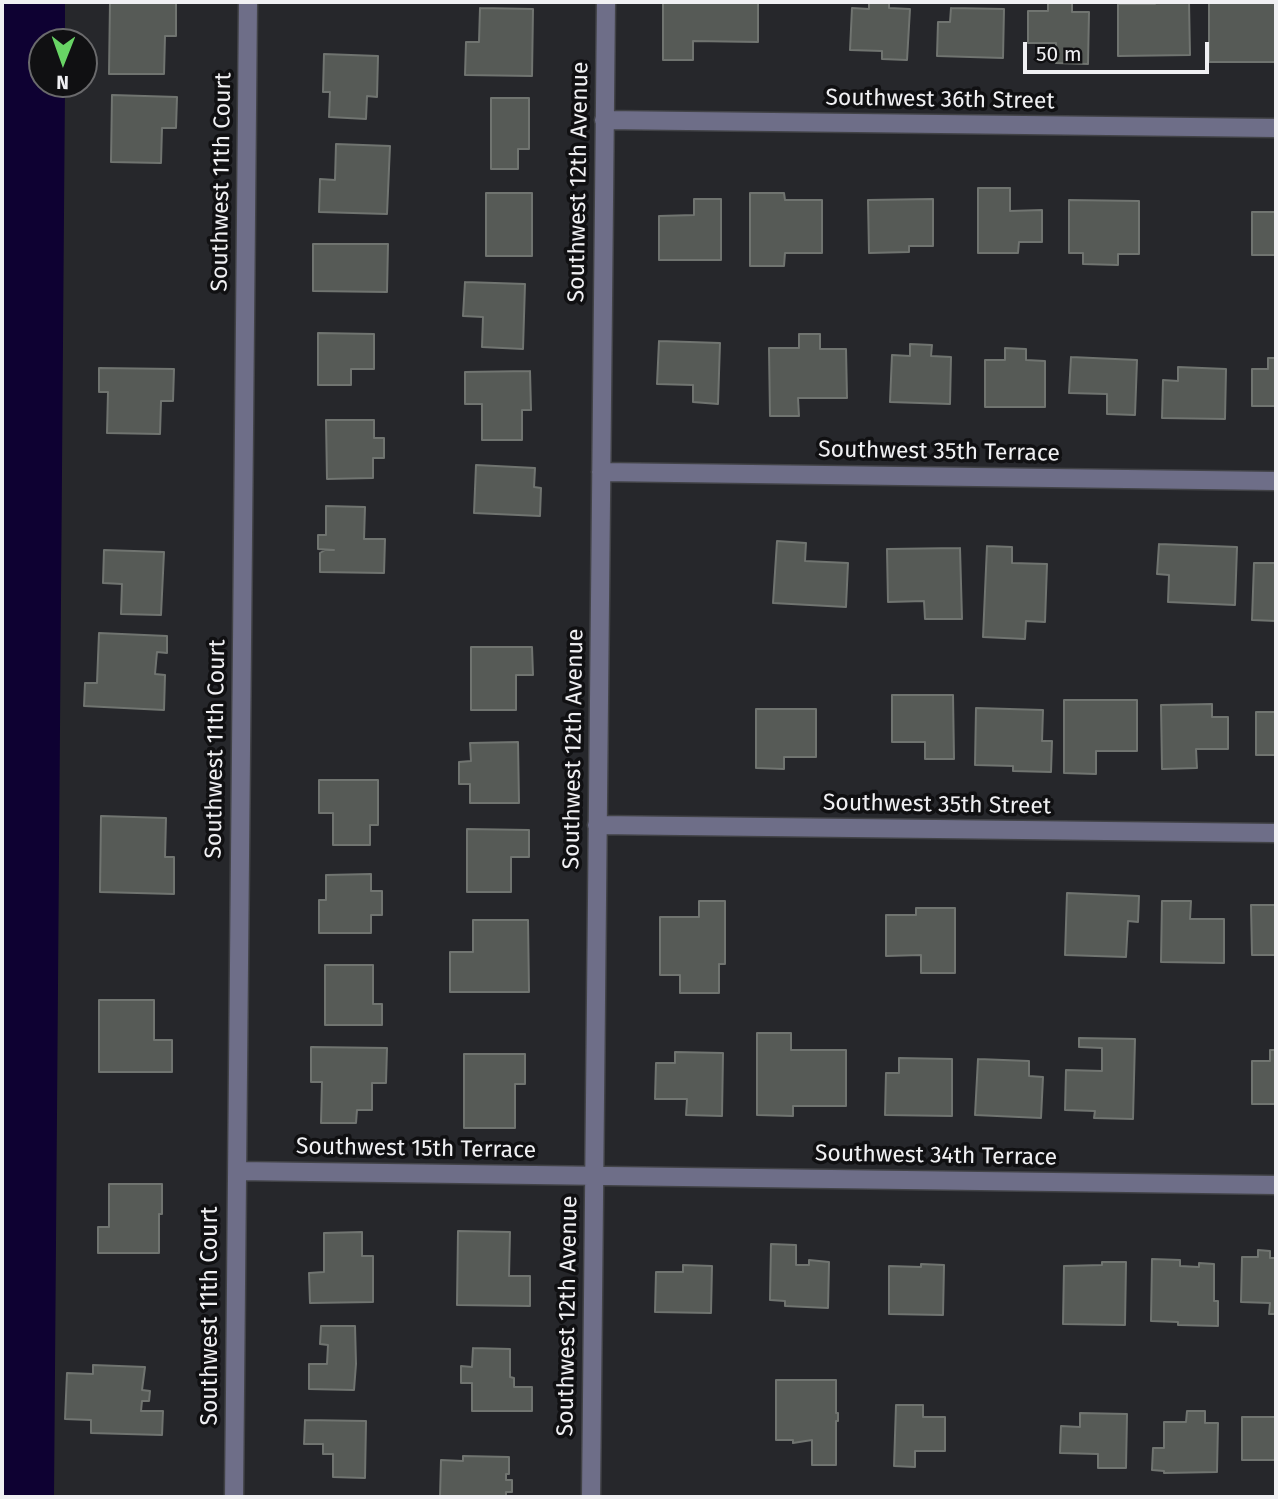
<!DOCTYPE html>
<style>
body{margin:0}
#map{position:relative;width:1278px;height:1499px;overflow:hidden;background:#26272b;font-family:"Fira Sans",sans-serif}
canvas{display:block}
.frame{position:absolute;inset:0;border:4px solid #f0f0f3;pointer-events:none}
.north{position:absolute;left:28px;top:28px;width:70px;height:70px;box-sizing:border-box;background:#101012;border:2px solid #6a6a6c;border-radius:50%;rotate:181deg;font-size:19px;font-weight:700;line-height:28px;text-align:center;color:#f0f0f3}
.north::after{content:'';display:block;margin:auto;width:24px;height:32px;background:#68d465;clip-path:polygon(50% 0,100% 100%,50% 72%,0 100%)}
.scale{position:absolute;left:1023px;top:42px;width:186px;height:32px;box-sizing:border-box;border:4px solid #f0f0f3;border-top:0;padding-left:9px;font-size:21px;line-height:24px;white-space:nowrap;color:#f0f0f3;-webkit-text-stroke:5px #101012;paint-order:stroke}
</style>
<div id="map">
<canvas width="1278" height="1499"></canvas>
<div class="frame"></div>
<div class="north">N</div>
<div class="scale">50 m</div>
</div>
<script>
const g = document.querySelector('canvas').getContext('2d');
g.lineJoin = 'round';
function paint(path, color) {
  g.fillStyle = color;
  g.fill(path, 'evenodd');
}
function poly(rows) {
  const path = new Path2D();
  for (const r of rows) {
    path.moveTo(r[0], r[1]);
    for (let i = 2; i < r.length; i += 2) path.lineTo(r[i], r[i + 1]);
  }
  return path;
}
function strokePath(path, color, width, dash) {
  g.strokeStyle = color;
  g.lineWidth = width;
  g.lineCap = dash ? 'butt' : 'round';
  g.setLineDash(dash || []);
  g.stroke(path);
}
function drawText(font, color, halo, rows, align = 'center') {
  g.font = font + ' "Fira Sans",sans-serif';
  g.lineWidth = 7;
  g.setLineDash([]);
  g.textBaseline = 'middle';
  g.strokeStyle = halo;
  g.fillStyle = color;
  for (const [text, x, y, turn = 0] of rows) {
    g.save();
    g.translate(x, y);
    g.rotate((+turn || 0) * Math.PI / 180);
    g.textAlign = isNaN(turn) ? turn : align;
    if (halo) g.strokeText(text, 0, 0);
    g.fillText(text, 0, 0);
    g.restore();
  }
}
paint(poly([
 [2,2,65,2,65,42,42,42,42,84,65,84,54,1497,2,1497]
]), '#0e0132');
const building = poly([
 [110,2,176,2,176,36,165,36,164,74,109,74,110,2],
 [663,2,758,2,758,42,693,41,693,60,663,60,663,2],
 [869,2,889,2,889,8,910,9,907,60,882,59,882,51,850,50,852,8,869,9,869,2],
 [1048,2,1072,2,1072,12,1089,12,1088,64,1056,63,1056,43,1028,43,1028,11,1048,11,1048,2],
 [1155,2,1189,2,1190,55,1118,56,1118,4,1155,4,1155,2],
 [1209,2,1276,2,1275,62,1209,62,1209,2],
 [480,8,533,9,532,76,465,75,466,42,479,42,480,8],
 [951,8,1004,9,1003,58,937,56,938,22,950,22,951,8],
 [324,54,378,56,377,97,367,96,366,119,329,117,330,92,323,92,324,54],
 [112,95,177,97,176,128,162,128,161,163,111,162,112,95],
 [491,98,529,98,529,149,518,149,518,169,491,169,491,98],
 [336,144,390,146,387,214,319,212,320,179,335,180,336,144],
 [978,188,1010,188,1010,211,1042,210,1042,242,1019,242,1018,253,978,253,978,188],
 [486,193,532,193,532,256,486,256,486,193],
 [750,193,784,193,785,200,822,200,822,253,785,253,784,266,750,266,750,193],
 [694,199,721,199,721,260,659,260,659,216,694,215,694,199],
 [933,199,933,246,909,246,909,252,869,253,868,200,933,199],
 [1069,200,1139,201,1139,254,1118,254,1118,265,1083,264,1083,253,1069,253,1069,200],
 [1252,212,1276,212,1276,255,1252,255,1252,212],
 [313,244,388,244,387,292,313,291,313,244],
 [465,282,525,284,523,349,482,347,483,317,463,316,465,282],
 [318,333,374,334,374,369,351,369,351,385,318,385,318,333],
 [799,334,820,334,820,349,846,349,847,398,798,398,799,416,770,416,769,348,799,348,799,334],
 [659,341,720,343,718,404,693,402,693,385,657,384,659,341],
 [910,344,932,345,931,356,951,357,950,404,890,402,892,355,910,356,910,344],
 [1005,348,1026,349,1026,360,1045,361,1045,407,985,407,985,360,1005,360,1005,348],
 [1071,357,1137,360,1135,415,1107,414,1107,394,1069,393,1071,357],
 [1268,358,1276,358,1276,406,1252,406,1252,369,1268,369,1268,358],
 [1178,367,1226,369,1225,419,1162,418,1163,380,1178,381,1178,367],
 [99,368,174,369,173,401,161,401,160,434,107,433,108,392,99,392,99,368],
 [530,371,531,410,522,410,522,440,482,440,482,404,465,404,465,372,530,371],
 [326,420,374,420,374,438,384,438,384,458,373,458,373,478,327,479,326,420],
 [476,465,535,468,534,487,541,488,540,516,474,513,476,465],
 [326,506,365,507,364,539,385,539,384,573,320,572,320,553,325,550,334,550,318,549,318,535,326,535,326,506],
 [777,541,806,543,805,561,848,563,846,607,773,603,777,541],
 [1159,544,1237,547,1235,605,1168,602,1169,575,1157,574,1159,544],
 [987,546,1012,547,1012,563,1047,564,1045,622,1026,621,1025,639,983,637,987,546],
 [960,548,962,619,925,619,924,601,888,602,887,549,960,548],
 [104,550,164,552,161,615,121,614,122,584,103,583,104,550],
 [1254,563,1276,563,1276,621,1252,620,1254,563],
 [99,633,167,636,167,653,157,652,155,674,165,675,164,710,84,706,85,683,97,683,99,633],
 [471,647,532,647,533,675,516,675,516,710,471,710,471,647],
 [892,695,953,695,954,759,925,759,925,742,892,742,892,695],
 [1064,700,1137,700,1137,751,1096,751,1096,774,1064,773,1064,700],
 [1275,701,1276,755,1256,755,1256,712,1275,712,1275,701],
 [1212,704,1212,717,1228,717,1228,749,1196,749,1197,768,1162,769,1161,705,1212,704],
 [976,708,1043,710,1042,741,1052,741,1051,772,1013,771,1013,766,975,765,976,708],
 [756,709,816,709,816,757,784,757,784,769,756,768,756,709],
 [518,742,519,803,470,803,470,784,459,784,459,762,471,761,470,743,518,742],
 [319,780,378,780,378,825,370,825,370,845,333,845,333,813,319,813,319,780],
 [101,816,166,818,165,857,174,857,174,894,100,892,101,816],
 [467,829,529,830,529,857,511,857,511,892,467,892,467,829],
 [371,874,371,891,382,891,382,915,371,915,371,933,319,933,319,900,326,900,326,875,371,874],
 [1067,893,1139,896,1138,922,1128,921,1126,957,1065,955,1067,893],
 [699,901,725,901,725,964,719,964,719,993,680,993,680,975,660,975,660,917,699,917,699,901],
 [1162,901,1191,901,1190,919,1224,919,1224,963,1161,962,1162,901],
 [1251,905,1276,905,1276,955,1252,955,1251,905],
 [916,908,955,908,955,973,921,973,921,955,886,956,886,915,916,915,916,908],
 [473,920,528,920,529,992,450,992,450,952,473,952,473,920],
 [325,965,373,965,373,1004,382,1004,382,1025,325,1025,325,965],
 [99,1000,154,1000,154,1040,172,1040,172,1072,99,1072,99,1000],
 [757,1033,791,1033,791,1050,846,1050,846,1106,793,1106,793,1116,757,1115,757,1033],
 [1079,1038,1135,1039,1133,1119,1094,1118,1095,1111,1065,1110,1066,1070,1102,1071,1102,1048,1079,1047,1079,1038],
 [311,1047,387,1048,386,1083,372,1083,372,1110,357,1110,356,1123,321,1123,322,1082,311,1082,311,1047],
 [1270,1050,1276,1050,1276,1104,1252,1104,1252,1061,1270,1061,1270,1050],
 [675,1052,723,1053,722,1116,686,1115,687,1099,655,1099,656,1063,675,1063,675,1052],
 [464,1054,525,1054,525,1084,515,1084,515,1128,464,1128,464,1054],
 [899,1058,952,1059,952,1116,885,1115,886,1073,899,1073,899,1058],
 [978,1059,1029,1061,1029,1076,1043,1077,1041,1118,975,1115,978,1059],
 [109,1184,162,1184,162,1214,159,1214,159,1253,98,1253,98,1227,109,1227,109,1184],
 [458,1231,510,1232,509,1276,530,1276,530,1306,457,1305,458,1231],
 [362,1232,362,1256,373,1256,373,1302,310,1303,309,1273,324,1272,324,1233,362,1232],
 [771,1244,796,1245,796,1265,809,1265,809,1260,829,1262,828,1308,785,1306,785,1301,770,1300,771,1244],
 [1258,1250,1270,1251,1270,1258,1276,1258,1276,1314,1269,1314,1270,1303,1241,1302,1242,1257,1258,1257,1258,1250],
 [1152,1259,1180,1260,1180,1266,1199,1267,1199,1263,1214,1264,1214,1301,1218,1301,1218,1326,1178,1325,1178,1322,1151,1321,1152,1259],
 [1102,1262,1126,1262,1125,1325,1063,1324,1064,1266,1102,1265,1102,1262],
 [921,1264,944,1265,943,1315,889,1314,889,1266,921,1267,921,1264],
 [683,1265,712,1266,711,1313,655,1312,656,1272,683,1272,683,1265],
 [321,1326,355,1326,356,1364,354,1390,309,1389,309,1364,327,1364,328,1345,320,1344,321,1326],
 [473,1348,510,1349,510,1377,514,1378,514,1387,532,1387,532,1411,472,1411,472,1383,461,1383,461,1366,472,1367,473,1348],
 [93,1365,145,1367,142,1390,150,1391,149,1401,142,1401,141,1411,163,1411,162,1435,91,1433,91,1420,65,1419,67,1373,93,1374,93,1365],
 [776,1380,836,1380,836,1413,838,1413,838,1421,836,1421,836,1465,812,1465,812,1440,793,1443,793,1440,776,1440,776,1380],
 [896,1405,923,1405,923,1417,945,1417,945,1451,915,1451,915,1467,894,1466,896,1405],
 [1187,1411,1205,1411,1205,1423,1218,1423,1217,1472,1164,1473,1164,1471,1152,1470,1153,1448,1164,1448,1164,1422,1186,1422,1187,1411],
 [1080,1413,1127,1414,1126,1468,1098,1468,1098,1454,1060,1453,1061,1426,1080,1427,1080,1413],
 [1242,1417,1276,1417,1276,1460,1242,1460,1242,1417],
 [305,1420,366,1421,365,1478,333,1477,333,1454,323,1454,323,1444,304,1444,305,1420],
 [463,1456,509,1457,509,1474,506,1474,506,1480,512,1480,512,1492,506,1492,506,1497,440,1497,441,1460,463,1461,463,1456]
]);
paint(building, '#565a56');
strokePath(building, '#707470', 2);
const minor = poly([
 [604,120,1276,128],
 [601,472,1276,481],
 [597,825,1276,833],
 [237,1171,1276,1185],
 [234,1497,248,2],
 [591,1497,606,2]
]);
strokePath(minor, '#424347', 21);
strokePath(minor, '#6e6e88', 18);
drawText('23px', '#f0f0f3', '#101012', [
 ["Southwest 36th Street",940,100,1],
 ["Southwest 11th Court",222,182,-89],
 ["Southwest 12th Avenue",579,182,-89],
 ["Southwest 35th Terrace",939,452,1],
 ["Southwest 11th Court",216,749,-89],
 ["Southwest 12th Avenue",574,749,-89],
 ["Southwest 35th Street",937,805,1],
 ["Southwest 15th Terrace",416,1149,1],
 ["Southwest 34th Terrace",936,1156,1],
 ["Southwest 11th Court",211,1316,-90],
 ["Southwest 12th Avenue",568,1316,-89]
]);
</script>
